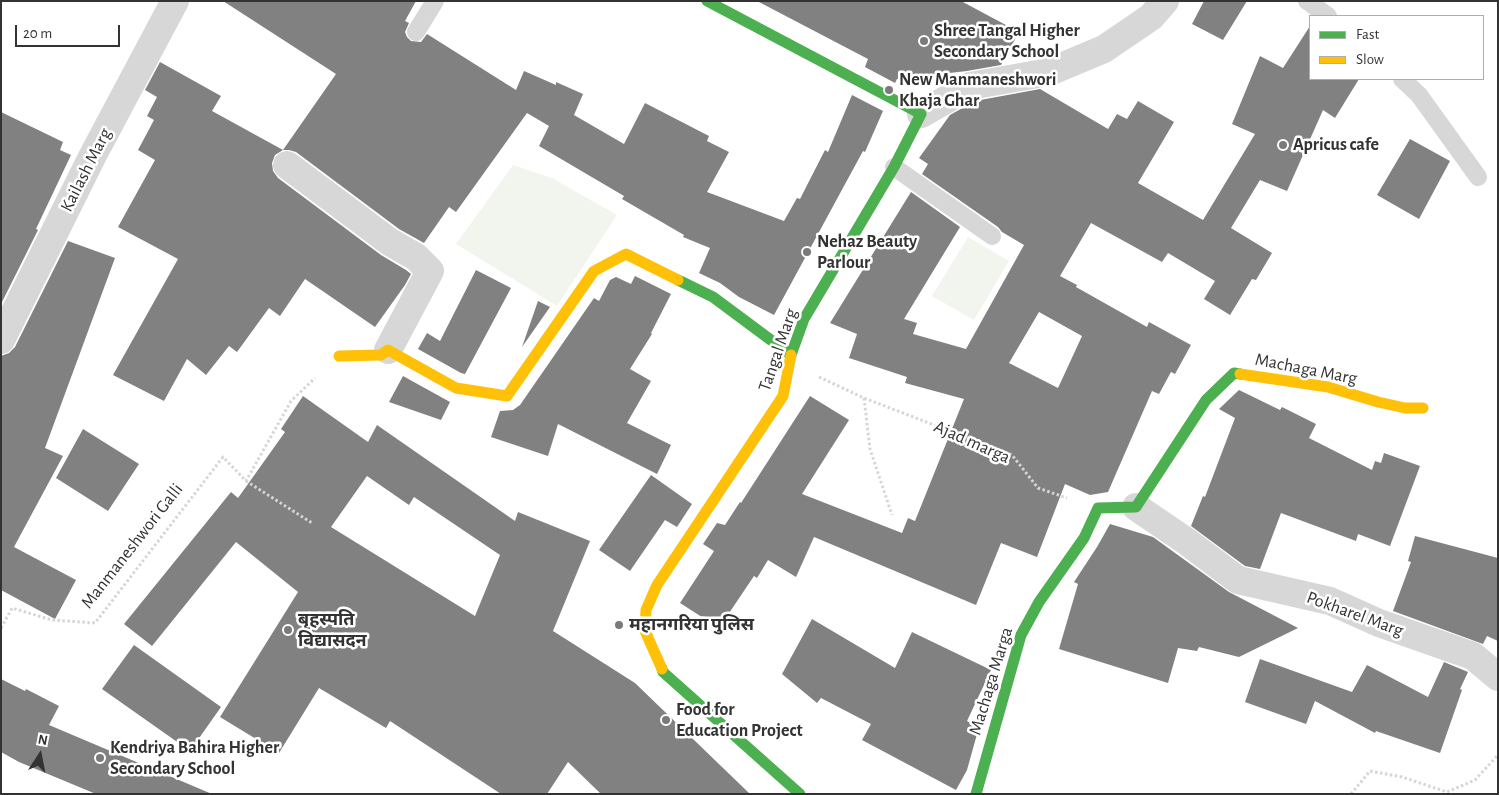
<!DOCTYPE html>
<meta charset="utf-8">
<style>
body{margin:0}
#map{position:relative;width:1499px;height:795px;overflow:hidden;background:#fff;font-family:"Alegreya Sans",sans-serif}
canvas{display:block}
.frame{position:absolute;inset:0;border:2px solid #333;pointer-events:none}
.legend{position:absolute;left:1309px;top:15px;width:175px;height:65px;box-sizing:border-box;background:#fff;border:1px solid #adadad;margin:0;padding:6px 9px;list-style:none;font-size:15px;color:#333}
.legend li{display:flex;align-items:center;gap:10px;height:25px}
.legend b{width:25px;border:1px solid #adadad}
.north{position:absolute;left:15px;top:730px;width:50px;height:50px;-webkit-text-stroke:4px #fff;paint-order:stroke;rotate:11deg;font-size:14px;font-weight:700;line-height:20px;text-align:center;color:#333}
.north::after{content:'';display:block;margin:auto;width:18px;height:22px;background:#333;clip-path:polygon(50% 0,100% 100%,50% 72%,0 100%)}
.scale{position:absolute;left:15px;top:25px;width:105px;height:22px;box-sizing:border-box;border:2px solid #333;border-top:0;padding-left:6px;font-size:15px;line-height:18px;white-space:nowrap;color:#333;-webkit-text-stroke:4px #fff;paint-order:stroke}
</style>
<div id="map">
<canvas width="1499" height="795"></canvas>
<div class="frame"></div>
<ul class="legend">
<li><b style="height:6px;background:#4caf50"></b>Fast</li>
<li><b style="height:6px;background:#ffc107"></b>Slow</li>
</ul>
<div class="north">N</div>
<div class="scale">20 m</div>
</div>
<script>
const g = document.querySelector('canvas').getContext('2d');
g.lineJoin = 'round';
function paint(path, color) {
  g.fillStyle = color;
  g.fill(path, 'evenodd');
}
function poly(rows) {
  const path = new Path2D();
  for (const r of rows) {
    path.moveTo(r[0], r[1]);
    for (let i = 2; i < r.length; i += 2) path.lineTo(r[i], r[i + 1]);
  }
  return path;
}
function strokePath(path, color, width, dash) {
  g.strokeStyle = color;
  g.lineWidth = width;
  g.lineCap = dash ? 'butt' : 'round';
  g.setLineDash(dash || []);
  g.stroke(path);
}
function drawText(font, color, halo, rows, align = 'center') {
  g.font = font + ' "Alegreya Sans","Noto Sans Devanagari",sans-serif';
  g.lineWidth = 5;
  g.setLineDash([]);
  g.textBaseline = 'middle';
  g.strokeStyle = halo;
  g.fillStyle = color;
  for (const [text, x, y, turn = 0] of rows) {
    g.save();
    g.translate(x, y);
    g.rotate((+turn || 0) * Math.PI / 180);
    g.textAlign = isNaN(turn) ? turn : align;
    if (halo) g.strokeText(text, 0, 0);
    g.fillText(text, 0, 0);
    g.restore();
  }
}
paint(poly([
 [513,165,552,178,617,215,557,306,456,244],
 [968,237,1009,261,974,320,932,296]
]), '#f1f5ed');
paint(poly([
 [223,1,416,1,405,21,409,23,405,32,407,37,411,41,421,42,427,34,516,90,524,71,556,85,556,82,583,94,574,115,624,144,645,103,709,136,707,141,729,152,707,192,784,221,797,198,800,199,825,150,828,152,852,95,883,111,865,152,863,151,774,315,739,297,720,283,699,273,710,248,683,237,684,235,622,199,624,196,539,146,549,126,527,113,456,212,449,207,424,243,399,229,296,152,289,150,283,150,336,74],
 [757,1,961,1,1019,32,1001,65,967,71,897,79,895,83,865,67,868,59],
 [1204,1,1247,1,1223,40,1192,24],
 [1310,26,1310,79,1359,79,1335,118,1323,110,1287,191,1260,180,1231,228,1272,253,1256,280,1252,279,1230,315,1204,299,1215,281,1168,253,1162,262,1091,223,1060,276,1077,285,1076,287,1147,327,1149,322,1191,345,1175,374,1171,372,1159,394,1152,391,1108,492,1090,495,1065,484,1037,557,1001,543,976,605,814,537,796,577,768,560,757,578,754,576,719,628,680,603,714,551,703,544,717,523,725,525,740,502,741,503,810,396,849,420,802,494,902,533,908,518,915,521,964,399,905,383,907,377,849,358,857,334,830,323,911,192,960,227,904,319,917,323,913,334,966,349,1024,245,1002,232,998,227,922,174,928,164,919,158,950,115,975,101,1040,89,1108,129,1117,114,1127,119,1138,101,1174,122,1138,183,1203,220,1255,134,1232,124,1260,56,1283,68],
 [1039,312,1082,336,1058,388,1009,363],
 [160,62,221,96,212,111,283,150,275,155,272,163,273,171,278,178,381,255,406,270,411,274,405,285,375,327,305,279,280,316,269,308,237,352,229,346,206,375,187,359,164,401,113,375,178,259,118,227,155,160,138,150,154,120,147,116,157,97,145,90],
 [1,112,63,142,60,150,71,155,36,229,38,230,1,304],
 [1410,139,1450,161,1419,219,1377,195],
 [68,241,115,258,45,448,63,456,14,547,76,580,55,619,1,590,1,356,9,353,15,347],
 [476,270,511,288,465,374,461,373,418,349,427,333,440,341],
 [635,276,671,294,651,333,652,334,630,369,651,381,627,423,671,445,657,474,558,424,548,456,491,437,500,411,513,410,520,405,594,298,599,301,610,280,616,277,631,284],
 [538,301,550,307,522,347],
 [403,376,450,402,441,420,389,402],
 [1239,390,1280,410,1282,407,1316,424,1309,438,1372,470,1375,461,1381,463,1384,453,1420,466,1390,546,1358,534,1356,541,1281,513,1260,569,1245,566,1191,526,1203,496,1205,497,1235,418,1219,409],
 [303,396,368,442,377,425,515,521,518,512,590,541,553,631,635,683,750,794,601,794,568,762,547,794,501,794,390,721,386,728,319,688,279,753,220,717,298,592,236,542,152,646,124,624,231,492,238,498,285,432,281,429],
 [367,476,409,505,414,497,500,555,475,616,331,527],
 [83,429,139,464,108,511,56,478],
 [651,475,692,504,677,527,665,520,630,571,599,550],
 [1110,524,1153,537,1229,592,1298,628,1239,657,1199,647,1197,651,1178,648,1168,683,1059,649,1078,584,1074,582,1097,547],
 [1415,536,1498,558,1498,641,1487,636,1483,644,1393,611,1411,562,1408,561],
 [812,619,895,668,912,632,991,670,967,721,979,727,967,770,956,790,862,740,871,724,821,698,817,703,782,674],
 [134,645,221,707,190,751,102,689],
 [1260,659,1352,692,1367,665,1428,697,1444,662,1468,672,1460,689,1462,690,1440,753,1376,731,1375,733,1315,701,1306,724,1245,702],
 [1,679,25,691,26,689,59,706,49,725,212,794,96,794,19,762,1,752]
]), '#818181');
strokePath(poly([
 [819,377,864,398,1012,455,1038,488,1067,498],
 [864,398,870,449,892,515],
 [246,481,312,523],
 [1,628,12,608,52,620,95,623,223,457,246,481,291,401,315,378],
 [1351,794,1370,771,1402,777,1447,792,1475,780,1498,755]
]), '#d6d6d6', 3, [2.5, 2.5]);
strokePath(poly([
 [1307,1,1328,16],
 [416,32,435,1],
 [1402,79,1419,95,1478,177],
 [894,167,992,236]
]), '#d7d7d7', 18);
strokePath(poly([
 [921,114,970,86,1049,72,1104,49,1151,17,1165,1],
 [287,165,390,242,416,257,430,271,388,350],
 [1,340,93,155,175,1],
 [1136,507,1186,541,1238,580,1330,601,1379,623,1473,656,1498,677]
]), '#d7d7d7', 28);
strokePath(poly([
 [707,1,921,114,894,167,804,319,791,355],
 [678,280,713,297,791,355],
 [662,669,663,672,800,794],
 [976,794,1021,635,1039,602,1084,538,1098,508,1136,507,1206,400,1234,373,1240,374]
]), '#4caf50', 11);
strokePath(poly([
 [339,356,381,355,388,350,456,388,507,396,594,271,626,254,678,280],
 [1240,374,1328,387,1378,402,1405,408,1423,408],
 [662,669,645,631,646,610,657,585,783,396,791,355]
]), '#ffc107', 11);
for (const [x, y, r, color] of [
 [924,41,5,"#7a7a7a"],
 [889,90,5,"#7a7a7a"],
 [1283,145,5,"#7a7a7a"],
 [807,252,5,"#7a7a7a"],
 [619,625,5,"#7a7a7a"],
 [288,630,5,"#7a7a7a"],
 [666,720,5,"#7a7a7a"],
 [100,758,5,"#7a7a7a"]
]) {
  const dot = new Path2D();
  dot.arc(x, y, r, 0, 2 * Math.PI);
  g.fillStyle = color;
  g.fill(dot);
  strokePath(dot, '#fff', 2);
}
drawText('bold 18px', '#333', '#fff', [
 ["Shree Tangal Higher",934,31],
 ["Secondary School",934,52],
 ["New Manmaneshwori",899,80],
 ["Khaja Ghar",899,101],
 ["Apricus cafe",1293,145],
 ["Nehaz Beauty",817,242],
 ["Parlour",817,263],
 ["बृहस्पति",298,620],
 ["विद्यासदन",298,641],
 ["महानगरिया पुलिस",629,625],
 ["Food for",676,710],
 ["Education Project",676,731],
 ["Kendriya Bahira Higher",110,748],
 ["Secondary School",110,769]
], 'left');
drawText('18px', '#333', '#fff', [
 ["Kailash Marg",86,170,-63],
 ["Tangal Marg",778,350,-71],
 ["Machaga Marg",1306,369,11],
 ["Ajad marga",972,442,24],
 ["Manmaneshwori Galli",132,546,-52],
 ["Pokharel Marg",1355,614,20],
 ["Machaga Marga",991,681,-73]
]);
</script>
